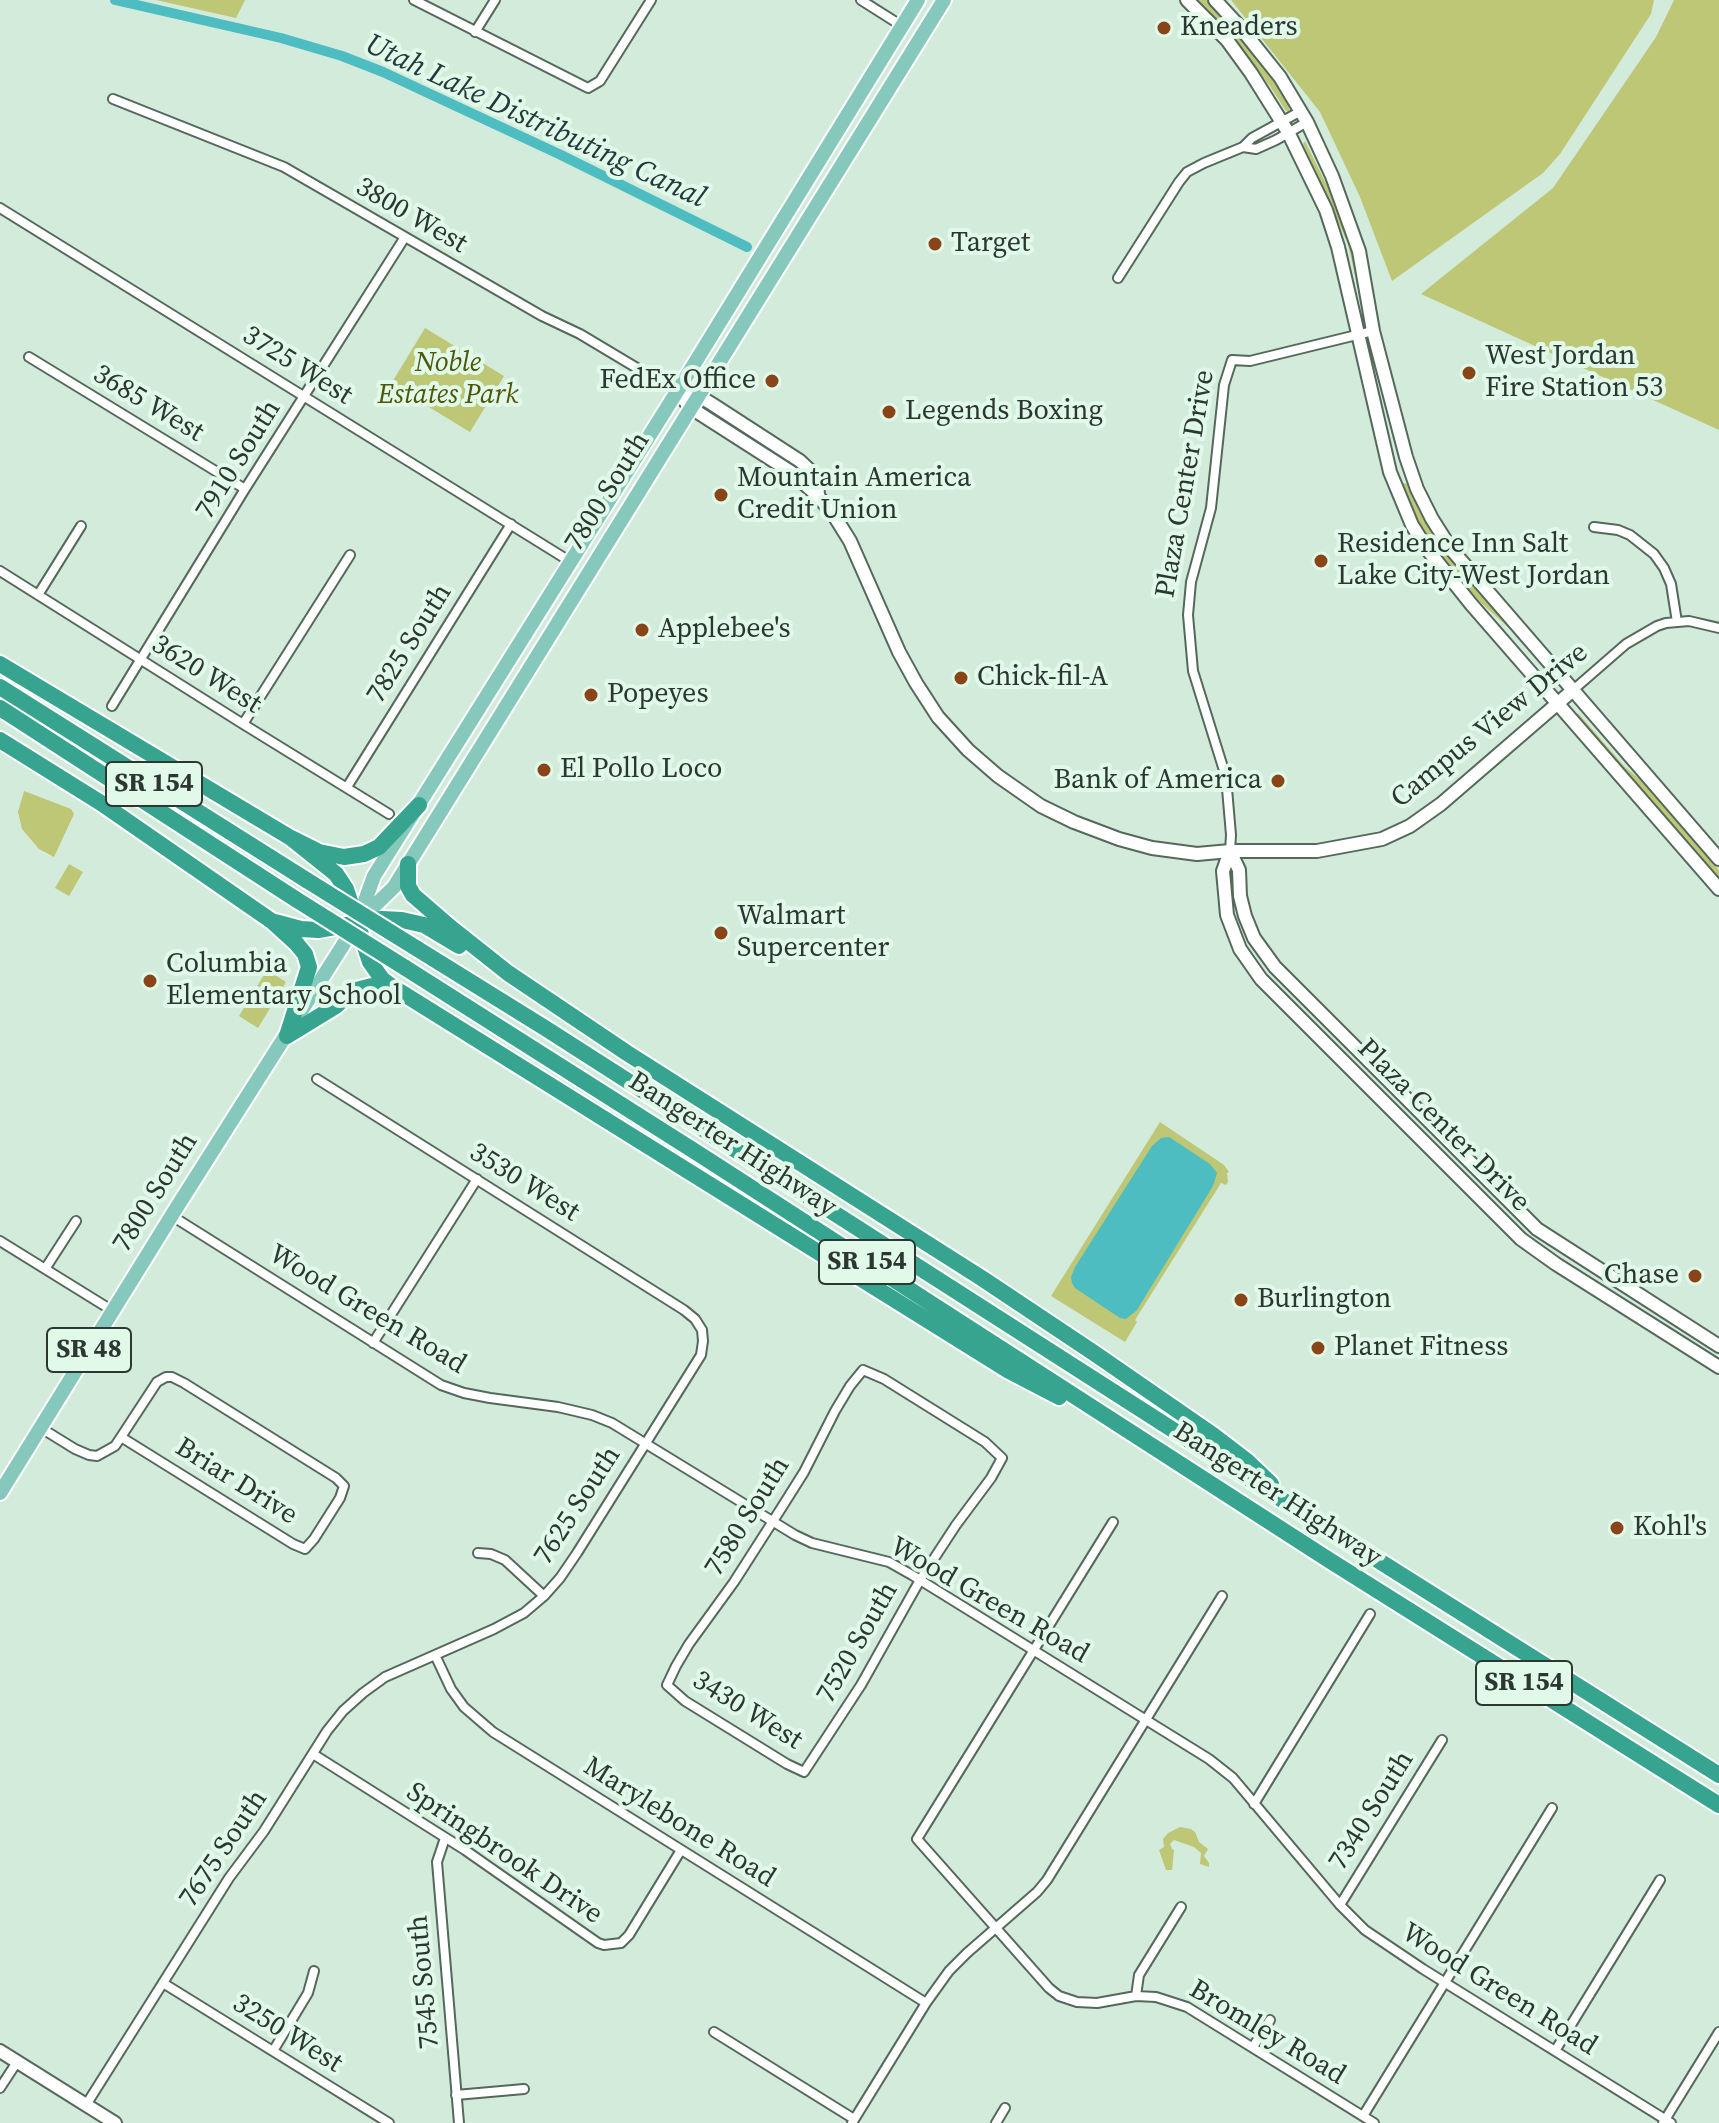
<!DOCTYPE html>
<style>
body{margin:0}
canvas{display:block;background:#d3ebdb}
</style>
<canvas width="1719" height="2123"></canvas>
<script>
const g = document.querySelector('canvas').getContext('2d');
g.lineJoin = 'round';
function paint(path, color) {
  g.fillStyle = color;
  g.fill(path, 'evenodd');
}
function poly(rows) {
  const path = new Path2D();
  for (const r of rows) {
    path.moveTo(r[0], r[1]);
    for (let i = 2; i < r.length; i += 2) path.lineTo(r[i], r[i + 1]);
  }
  return path;
}
function strokePath(path, color, width, dash) {
  g.strokeStyle = color;
  g.lineWidth = width;
  g.lineCap = dash ? 'butt' : 'round';
  g.setLineDash(dash || []);
  g.stroke(path);
}
function drawText(font, color, halo, rows, align = 'center') {
  g.font = font + ' "Source Serif 4",serif';
  g.lineWidth = 8;
  g.setLineDash([]);
  g.textBaseline = 'middle';
  g.strokeStyle = halo;
  g.fillStyle = color;
  for (const [text, x, y, turn = 0] of rows) {
    g.save();
    g.translate(x, y);
    g.rotate((+turn || 0) * Math.PI / 180);
    g.textAlign = isNaN(turn) ? turn : align;
    if (halo) g.strokeText(text, 0, 0);
    g.fillText(text, 0, 0);
    g.restore();
  }
}
paint(poly([
 [156,0,245,0,236,18],
 [1196,0,1208,0,1231,23,1276,81,1286,97,1290,112,1286,111,1270,86,1238,46,1211,14],
 [1231,0,1654,0,1651,14,1560,154,1543,173,1392,281,1360,197,1320,112],
 [1674,0,1719,0,1719,430,1421,294,1553,188,1656,37],
 [1305,141,1343,218,1355,257,1364,307,1362,308,1348,244,1303,144],
 [425,328,504,376,470,432,391,384],
 [1403,483,1408,484,1419,511,1442,545,1555,678,1553,679,1509,628,1479,601,1437,554,1414,517,1401,485],
 [1578,713,1624,766,1652,790,1695,841,1719,870,1719,882,1576,716],
 [24,791,71,809,74,814,54,857,39,849,22,829,18,812],
 [69,864,83,872,69,896,55,888],
 [267,970,286,982,258,1028,239,1016],
 [1160,1122,1224,1165,1229,1172,1227,1173,1228,1182,1226,1185,1221,1183,1135,1320,1137,1322,1125,1342,1051,1296],
 [1180,1827,1191,1829,1195,1832,1199,1842,1208,1849,1204,1856,1209,1863,1209,1867,1200,1864,1201,1853,1194,1847,1174,1840,1170,1844,1172,1849,1174,1850,1172,1870,1166,1870,1159,1850,1164,1847,1163,1839,1168,1833]
]), '#bdc776');
paint(poly([
 [1169,1137,1210,1164,1217,1173,1213,1186,1137,1310,1126,1319,1120,1318,1075,1288,1072,1283,1071,1277,1075,1267,1152,1146,1161,1138]
]), '#4dbdc2');
strokePath(poly([
 [115,0,281,38,342,56,383,72,561,155,747,247]
]), '#4dbdc2', 10);
const street = poly([
 [414,0,588,88,600,81,651,0],
 [861,0,902,26],
 [475,32,495,0],
 [113,99,284,167,542,316,580,334,677,392],
 [1243,147,1256,149,1276,140,1307,122],
 [0,208,571,562],
 [1118,278,1179,182,1187,172,1204,163,1243,147,1252,138,1301,111],
 [29,357,245,489],
 [1594,527,1618,530,1630,535,1654,554,1664,568,1671,584,1677,622],
 [0,571,243,724,389,814],
 [38,595,81,526],
 [1572,691,1626,644,1657,626,1666,623,1689,621,1719,628],
 [112,706,245,489,405,237],
 [243,724,350,555],
 [347,787,511,524],
 [1230,851,1231,835,1226,777,1193,671,1188,615,1191,582,1211,508,1224,385,1232,360,1250,361,1373,331],
 [172,1216,441,1385,464,1393,490,1398,558,1407,592,1415,612,1423,795,1535,812,1543,889,1562,912,1575,1209,1759,1233,1778,1340,1905,1365,1930,1423,1969,1671,2123],
 [0,1241,113,1311],
 [45,1269,76,1221],
 [373,1343,477,1179],
 [863,1370,884,1379,985,1442,1002,1458,991,1478,956,1525,920,1580,861,1685,804,1772,787,1764,685,1701,667,1685,676,1666,689,1644,734,1582,782,1507,804,1472,835,1411,850,1386,863,1370],
 [41,1428,75,1449,89,1455,97,1456,115,1446,121,1437,157,1382,166,1377,172,1377,184,1383,336,1478,344,1486,340,1498,314,1539,305,1549,293,1544,121,1437],
 [1113,1522,917,1839,1049,1988,1059,1996,1077,2002,1097,2003,1136,1996,1156,1997,1187,2007,1374,2123],
 [478,1553,491,1554,505,1560,544,1596],
 [435,1655,451,1689,464,1707,493,1732,926,2003],
 [313,1754,465,1850,598,1943,604,1945,621,1943,629,1935,681,1850],
 [1254,1804,1370,1614],
 [445,1838,437,1862,459,2123],
 [1340,1905,1442,1740],
 [163,1983,389,2123],
 [1136,1996,1139,1975,1181,1907],
 [714,2032,854,2119],
 [1253,2047,1270,2020],
 [273,2051,308,1993,314,1971],
 [1555,2051,1660,1880],
 [0,2088,17,2062],
 [456,2095,524,2089],
 [86,2105,229,1878,264,1831,327,1731,343,1711,363,1693,385,1677,494,1629,524,1613,544,1596,560,1578,577,1553,701,1355,703,1341,702,1330,695,1319,684,1310,317,1079],
 [1363,2116,1552,1808],
 [852,2123,926,2003,949,1971,967,1953,1037,1892,1047,1880,1222,1596],
 [996,2123,1005,2108],
 [1663,2123,1719,2032]
]);
const secondary = poly([
 [1187,0,1227,40,1251,73,1288,132,1326,210,1338,247,1390,472,1412,525,1427,549,1471,604,1719,889],
 [1215,0,1240,27,1280,77,1307,122,1332,176,1359,251,1373,331,1406,457,1417,489,1432,519,1451,549,1719,859],
 [677,392,691,408,791,472,818,496,835,517,850,541,899,652,916,683,938,717,968,750,998,776,1041,806,1074,822,1119,839,1152,848,1197,854,1230,851,1317,851,1382,839,1410,826,1441,804,1572,691],
 [692,395,699,396,712,404,800,461,817,477,818,496],
 [1230,851,1223,871,1227,915,1240,949,1261,979,1521,1239,1556,1264,1719,1367],
 [1230,851,1239,870,1240,896,1245,916,1254,938,1275,967,1537,1229,1719,1346],
 [0,2051,115,2123]
]);
const primary = poly([
 [360,920,394,887,944,0],
 [0,1493,177,1207,357,923,374,876,688,374,918,0]
]);
const highway = poly([
 [0,664,291,838,319,852,344,857,364,854,379,847,419,805],
 [0,687,308,881],
 [0,708,297,900],
 [0,740,101,803,273,922,296,943,305,954,309,967,287,1036],
 [291,838,336,874,346,889,370,962,382,979,391,986,1009,1371,1059,1397],
 [408,864,408,886,413,895,450,927,508,973,627,1053,983,1279,1094,1353,1213,1435,1247,1461,1271,1484],
 [275,922,301,929,318,930,382,919,402,920,424,925,459,946],
 [416,948,545,1028,1295,1508,1719,1775],
 [404,967,699,1154,1329,1560,1719,1805],
 [287,1036,336,1006,352,991,372,986,391,986]
]);
strokePath(street, '#54695b', 12);
strokePath(secondary, '#54695b', 16);
strokePath(primary, '#fff', 18);
strokePath(highway, '#fff', 20);
strokePath(street, '#fff', 8);
strokePath(secondary, '#fff', 12);
strokePath(primary, '#87c8bc', 14);
strokePath(highway, '#37a490', 16);
const highwayBridge = poly([
 [308,881,416,948],
 [297,900,404,967]
]);
strokePath(highwayBridge, '#fff', 20, []);
strokePath(highwayBridge, '#37a490', 16);
for (const [x, y, r, color] of [
 [1164,28,8,"#894517"],
 [935,244,8,"#894517"],
 [1469,373,8,"#894517"],
 [772,381,8,"#894517"],
 [889,412,8,"#894517"],
 [721,495,8,"#894517"],
 [1321,561,8,"#894517"],
 [642,630,8,"#894517"],
 [961,678,8,"#894517"],
 [591,695,8,"#894517"],
 [544,770,8,"#894517"],
 [1278,781,8,"#894517"],
 [721,933,8,"#894517"],
 [150,981,8,"#894517"],
 [1695,1276,8,"#894517"],
 [1241,1300,8,"#894517"],
 [1318,1348,8,"#894517"],
 [1617,1528,8,"#894517"]
]) {
  const dot = new Path2D();
  dot.arc(x, y, r, 0, 2 * Math.PI);
  g.fillStyle = color;
  g.fill(dot);
  strokePath(dot, '#e0f9e9', 3);
}
for (const [x, y, w] of [
 [154,784,96],
 [867,1262,96],
 [89,1350,84],
 [1524,1683,96]
]) {
  const box = new Path2D();
  box.roundRect(x - w / 2, y - 22, w, 44, 6);
  g.fillStyle = '#e0f9e9';
  g.fill(box);
  strokePath(box, '#2d3731', 2);
}
drawText('bold 26px', '#2d3731', null, [
 ["SR 154",154,784],
 ["SR 154",867,1262],
 ["SR 48",89,1350],
 ["SR 154",1524,1683]
]);
drawText('28px', '#2d3731', '#e0f9e9', [
 ["Kneaders",1180,28],
 ["Target",951,244],
 ["West Jordan",1485,357],
 ["Fire Station 53",1485,389],
 ["FedEx Office",756,381,"right"],
 ["Legends Boxing",905,412],
 ["Mountain America",737,479],
 ["Credit Union",737,511],
 ["Residence Inn Salt",1337,545],
 ["Lake City-West Jordan",1337,577],
 ["Applebee's",658,630],
 ["Chick-fil-A",977,678],
 ["Popeyes",607,695],
 ["El Pollo Loco",560,770],
 ["Bank of America",1262,781,"right"],
 ["Walmart",737,917],
 ["Supercenter",737,949],
 ["Columbia",166,965],
 ["Elementary School",166,997],
 ["Chase",1679,1276,"right"],
 ["Burlington",1257,1300],
 ["Planet Fitness",1334,1348],
 ["Kohl's",1633,1528]
], 'left');
drawText('28px', '#2d3731', '#e0f9e9', [
 ["3800 West",411,216,30],
 ["3725 West",297,366,32],
 ["3685 West",148,404,31],
 ["7910 South",239,460,-58],
 ["Plaza Center Drive",1186,484,-80],
 ["7800 South",608,492,-58],
 ["7825 South",410,644,-58],
 ["3620 West",206,675,32],
 ["Campus View Drive",1490,726,-39],
 ["Plaza Center Drive",1443,1126,45],
 ["Bangerter Highway",732,1145,33],
 ["3530 West",524,1183,32],
 ["7800 South",156,1193,-58],
 ["Wood Green Road",367,1310,31],
 ["Briar Drive",236,1482,32],
 ["Bangerter Highway",1277,1495,33],
 ["7625 South",578,1506,-57],
 ["7580 South",748,1517,-58],
 ["Wood Green Road",989,1601,30],
 ["7520 South",858,1643,-60],
 ["3430 West",747,1711,32],
 ["7340 South",1372,1811,-58],
 ["Marylebone Road",679,1823,32],
 ["7675 South",224,1849,-56],
 ["Springbrook Drive",504,1854,34],
 ["7545 South",425,1982,-95],
 ["Wood Green Road",1499,1990,32],
 ["Bromley Road",1267,2033,31],
 ["3250 West",287,2034,32]
]);
drawText('italic 28px', '#505608', '#e0f9e9', [
 ["Noble",448,364],
 ["Estates Park",448,396]
]);
drawText('italic 30px', '#213a3b', '#e0f9e9', [
 ["Utah Lake Distributing Canal",535,122,25]
]);
</script>
